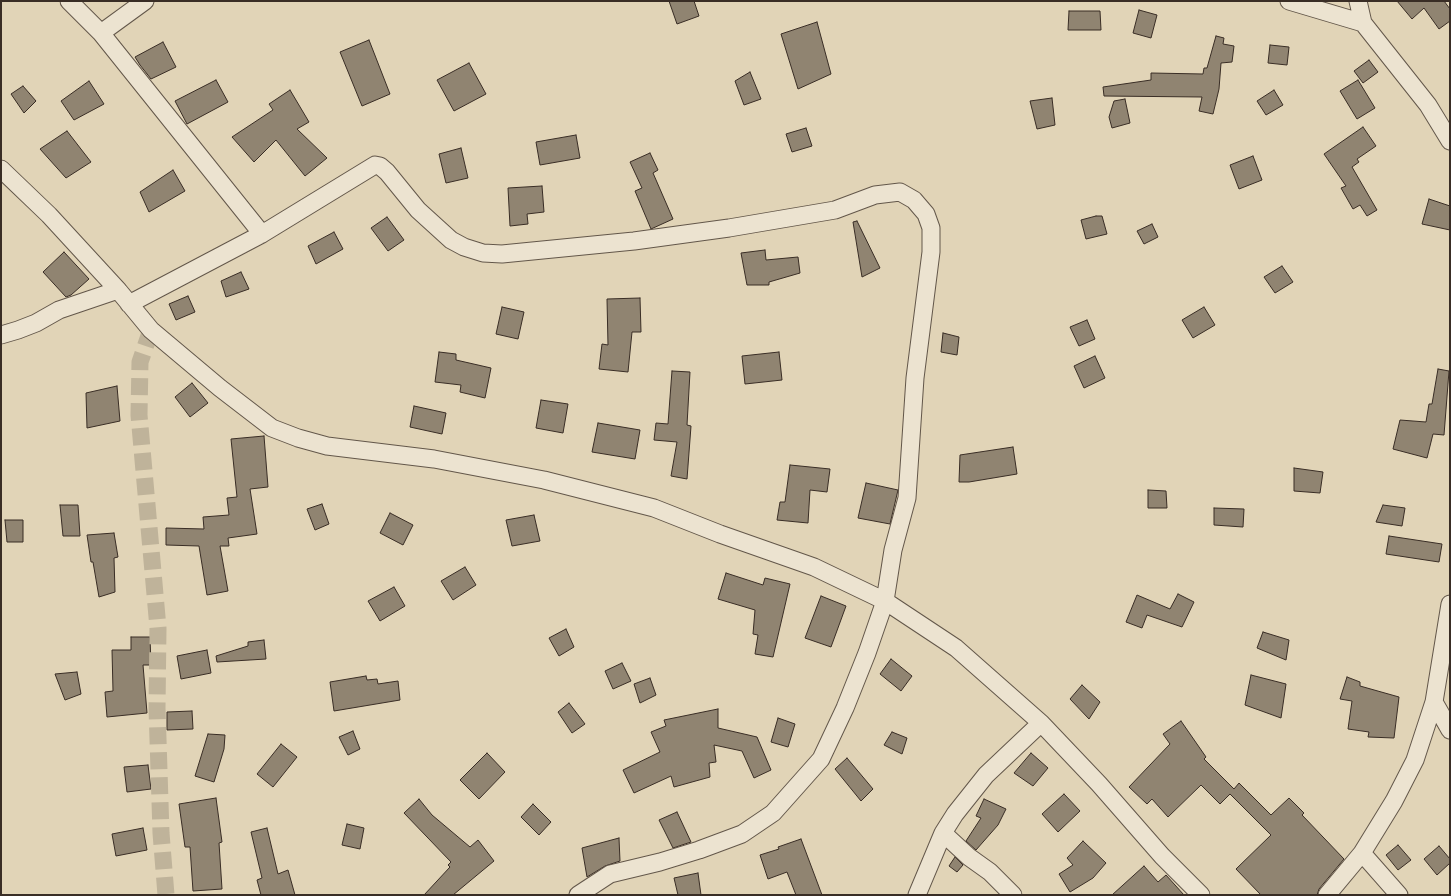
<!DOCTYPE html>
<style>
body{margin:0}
#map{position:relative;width:1451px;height:896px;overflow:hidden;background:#e1d4b7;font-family:"Libre Caslon Text",serif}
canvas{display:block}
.frame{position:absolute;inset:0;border:2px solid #392d25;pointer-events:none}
</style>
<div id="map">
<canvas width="1451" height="896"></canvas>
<div class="frame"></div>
</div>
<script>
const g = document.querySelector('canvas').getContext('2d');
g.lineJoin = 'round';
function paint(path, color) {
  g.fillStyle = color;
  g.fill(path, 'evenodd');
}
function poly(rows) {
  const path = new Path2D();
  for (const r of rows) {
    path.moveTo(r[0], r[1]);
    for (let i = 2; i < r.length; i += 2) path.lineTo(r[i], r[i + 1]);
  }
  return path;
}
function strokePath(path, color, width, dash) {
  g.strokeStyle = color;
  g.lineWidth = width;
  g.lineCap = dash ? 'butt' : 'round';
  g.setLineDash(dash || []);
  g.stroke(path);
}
const building = poly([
 [669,1,694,1,699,16,677,24,669,1],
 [1397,1,1444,1,1450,9,1450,21,1439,29,1424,8,1412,19,1397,1],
 [1139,10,1157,15,1151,38,1133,33,1139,10],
 [1069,11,1100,11,1101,30,1068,30,1069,11],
 [817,22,831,74,798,89,781,34,817,22],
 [1216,36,1224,38,1223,44,1234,46,1232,62,1221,63,1219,89,1213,114,1199,111,1202,97,1104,96,1103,87,1151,80,1151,73,1203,74,1204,68,1207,68,1216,36],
 [369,40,390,94,362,106,340,52,369,40],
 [163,42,176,67,151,79,140,65,135,57,163,42],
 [1270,45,1289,47,1287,65,1268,63,1270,45],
 [1369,60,1378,72,1363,83,1354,71,1369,60],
 [469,63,486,94,454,111,437,80,469,63],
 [750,72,761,99,744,105,735,81,750,72],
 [216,80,228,102,187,124,175,101,216,80],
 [1358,80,1375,108,1357,119,1340,91,1358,80],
 [89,81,104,104,74,120,61,101,89,81],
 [23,86,36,101,24,113,11,94,23,86],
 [290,90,309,122,297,129,327,158,305,176,276,140,254,162,232,137,273,110,269,104,290,90],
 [1274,90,1283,105,1266,115,1257,101,1274,90],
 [1052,98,1055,125,1037,129,1030,101,1052,98],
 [1125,99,1130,123,1112,128,1109,117,1114,101,1125,99],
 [1363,127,1376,146,1357,159,1359,162,1352,167,1377,210,1367,216,1360,205,1353,209,1341,188,1346,186,1324,154,1363,127],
 [806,128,812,146,792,152,786,134,806,128],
 [67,131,91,162,66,178,40,149,67,131],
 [576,135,580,158,540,165,536,142,576,135],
 [461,148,468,178,446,183,439,154,461,148],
 [650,153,658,170,653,173,673,219,651,229,635,191,642,188,630,162,650,153],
 [1253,156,1262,180,1239,189,1230,165,1253,156],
 [173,170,185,191,149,212,140,192,173,170],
 [542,186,544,212,527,214,528,224,510,226,508,188,542,186],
 [1429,199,1450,206,1450,230,1422,224,1429,199],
 [1096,216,1102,216,1107,234,1086,239,1081,220,1096,216],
 [387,217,404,240,388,251,371,228,387,217],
 [857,221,880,268,862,277,853,222,857,221],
 [1152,224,1158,237,1144,244,1137,231,1152,224],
 [334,232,343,249,316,264,308,246,334,232],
 [765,250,766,260,798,257,800,273,769,282,769,285,747,285,741,253,765,250],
 [64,252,89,279,71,295,66,297,43,272,64,252],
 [1282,266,1293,282,1275,293,1264,277,1282,266],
 [241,272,249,289,226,297,221,281,241,272],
 [188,296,195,312,176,320,169,304,188,296],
 [640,298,641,332,632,332,628,372,599,369,602,344,608,345,607,299,640,298],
 [502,307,524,312,518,339,496,334,502,307],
 [1204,307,1215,325,1193,338,1182,320,1204,307],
 [1087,320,1095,339,1079,346,1070,327,1087,320],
 [943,333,959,337,957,355,941,352,943,333],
 [439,352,456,354,456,360,491,368,485,398,460,392,461,385,435,382,439,352],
 [779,352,782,380,745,384,742,356,779,352],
 [1095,356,1105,378,1084,388,1074,366,1095,356],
 [1438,369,1449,371,1444,435,1433,434,1427,458,1393,449,1400,420,1426,422,1429,404,1432,404,1438,369],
 [672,371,690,372,687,425,691,426,687,479,671,476,677,442,654,440,656,423,668,424,672,371],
 [192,383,208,403,190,417,175,397,192,383],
 [117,386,120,421,87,428,86,393,117,386],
 [541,400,568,404,563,433,536,428,541,400],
 [414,406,446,413,442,434,410,427,414,406],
 [598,423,640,430,635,459,592,452,598,423],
 [264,436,268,487,250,489,257,534,228,538,229,546,220,546,228,591,207,595,199,546,166,545,166,528,204,529,203,517,229,515,227,498,237,497,231,439,264,436],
 [1013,447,1017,474,969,482,959,482,960,455,1013,447],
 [790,465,830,469,827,492,810,490,808,523,777,520,780,502,785,502,790,465],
 [1294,468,1323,472,1320,493,1294,491,1294,468],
 [866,483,898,490,890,524,858,518,866,483],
 [1148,490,1166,491,1167,508,1148,508,1148,490],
 [322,504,329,524,315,530,307,509,322,504],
 [60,505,78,505,80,536,63,536,60,505],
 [1383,505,1405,508,1402,526,1376,522,1383,505],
 [1214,508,1244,509,1243,527,1214,525,1214,508],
 [390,513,413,525,403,545,380,533,390,513],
 [534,515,540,541,512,546,506,520,534,515],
 [5,520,23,520,23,542,7,542,5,520],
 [114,533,118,557,114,558,115,592,99,597,93,562,91,562,87,535,114,533],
 [1389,536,1442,544,1439,562,1386,554,1389,536],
 [465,567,476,585,453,600,441,581,465,567],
 [726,573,763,585,765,578,790,584,773,657,755,654,758,635,753,634,755,610,718,599,726,573],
 [394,587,405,606,380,621,368,601,394,587],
 [1178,594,1194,602,1182,627,1147,615,1142,628,1126,622,1137,595,1170,609,1178,594],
 [821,596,846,606,831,647,805,638,821,596],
 [566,629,574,647,559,656,549,638,566,629],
 [1263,632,1289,640,1286,660,1257,648,1263,632],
 [131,637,150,637,151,665,143,665,147,713,107,717,105,692,113,691,112,650,131,650,131,637],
 [264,640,266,659,217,662,216,656,248,646,248,642,264,640],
 [207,650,211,673,181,679,177,656,207,650],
 [891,659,912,676,901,691,880,674,891,659],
 [622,663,631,681,613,689,605,671,622,663],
 [77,672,81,694,65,700,55,674,77,672],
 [1251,675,1286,684,1281,718,1245,705,1251,675],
 [366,676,367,680,377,679,378,684,398,681,400,700,334,711,330,682,366,676],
 [1347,677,1360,682,1360,686,1399,697,1394,738,1368,737,1369,732,1348,729,1352,701,1340,699,1347,677],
 [650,678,656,695,640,703,634,684,650,678],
 [1082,685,1100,702,1089,719,1070,699,1082,685],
 [569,703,585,724,572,733,558,712,569,703],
 [718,709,718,728,757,737,771,770,754,778,742,751,714,745,716,762,709,763,710,777,674,787,671,776,634,793,623,770,660,752,651,732,666,726,664,720,718,709],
 [192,711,193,729,167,730,167,712,192,711],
 [778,718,795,724,788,747,771,742,778,718],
 [1181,721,1206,757,1204,759,1234,789,1239,783,1271,815,1289,798,1304,813,1302,815,1344,859,1319,889,1317,895,1261,895,1236,869,1271,835,1230,794,1220,804,1201,785,1168,817,1152,799,1147,804,1129,787,1170,744,1163,734,1181,721],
 [353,731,360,749,348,755,339,737,353,731],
 [892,732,907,738,902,754,884,745,892,732],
 [208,734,225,735,224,749,214,782,195,776,208,734],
 [281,744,297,757,273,787,257,774,281,744],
 [487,753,505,772,479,799,460,780,487,753],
 [1031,753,1048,768,1033,786,1014,773,1031,753],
 [847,758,873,789,861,801,835,769,847,758],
 [148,765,151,789,127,792,124,767,148,765],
 [1064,794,1080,811,1058,832,1042,814,1064,794],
 [216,798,222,842,219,843,222,889,193,891,190,847,185,847,179,804,216,798],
 [419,799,432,815,470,847,478,840,494,861,453,895,424,895,450,867,448,865,451,862,404,813,419,799],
 [984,799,1006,809,998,825,976,850,966,841,981,818,976,816,984,799],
 [533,804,551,822,539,835,521,817,533,804],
 [677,812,691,842,673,848,659,820,677,812],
 [347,824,364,828,360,849,342,845,347,824],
 [143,828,147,850,116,856,112,834,143,828],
 [267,828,278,874,288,870,295,895,261,895,257,880,262,878,251,832,267,828],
 [619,838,620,861,605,866,587,877,582,848,619,838],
 [801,839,822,895,796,895,787,872,768,879,760,855,779,849,778,847,801,839],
 [1083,841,1106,863,1093,878,1070,892,1059,874,1073,865,1067,858,1083,841],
 [1398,845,1411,860,1398,870,1386,855,1398,845],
 [1439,846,1450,859,1450,863,1437,875,1424,859,1439,846],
 [955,857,963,865,957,872,949,866,955,857],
 [1144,866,1158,882,1166,875,1184,895,1112,895,1144,866],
 [698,873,701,895,678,895,674,878,698,873]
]);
paint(building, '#908471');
strokePath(building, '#392d25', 1);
strokePath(poly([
 [151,330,140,362,139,415,158,628,157,708,161,833,166,895]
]), '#bfb39a', 17, [17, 8]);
const street = poly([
 [69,1,101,33,262,234],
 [1289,1,1363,23],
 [1358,1,1363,23,1428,105,1450,141],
 [101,33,145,1],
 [1,169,49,215,118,290,151,330,220,388,272,428,298,438,327,446,434,459,544,480,654,508,720,534,814,567,885,601,956,648,1041,723,1099,784,1162,856,1201,895],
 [129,304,262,234,375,165,380,166,387,172,418,210,451,240,464,247,483,253,502,254,634,241,729,228,835,210,875,195,900,192,914,200,926,214,931,228,931,252,915,378,907,498,893,550,885,601,867,653,845,708,821,759,773,813,742,834,699,850,660,862,610,874,578,895],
 [1,335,18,330,36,323,59,310,118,290],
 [1434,702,1450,730],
 [1362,853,1399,895],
 [917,895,943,833],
 [1013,895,990,872,969,857,943,833,955,814,986,775,1041,723],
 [1327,895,1362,853,1394,801,1415,760,1434,702,1450,604]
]);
strokePath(street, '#63574a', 19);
strokePath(street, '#ece3d0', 17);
</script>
